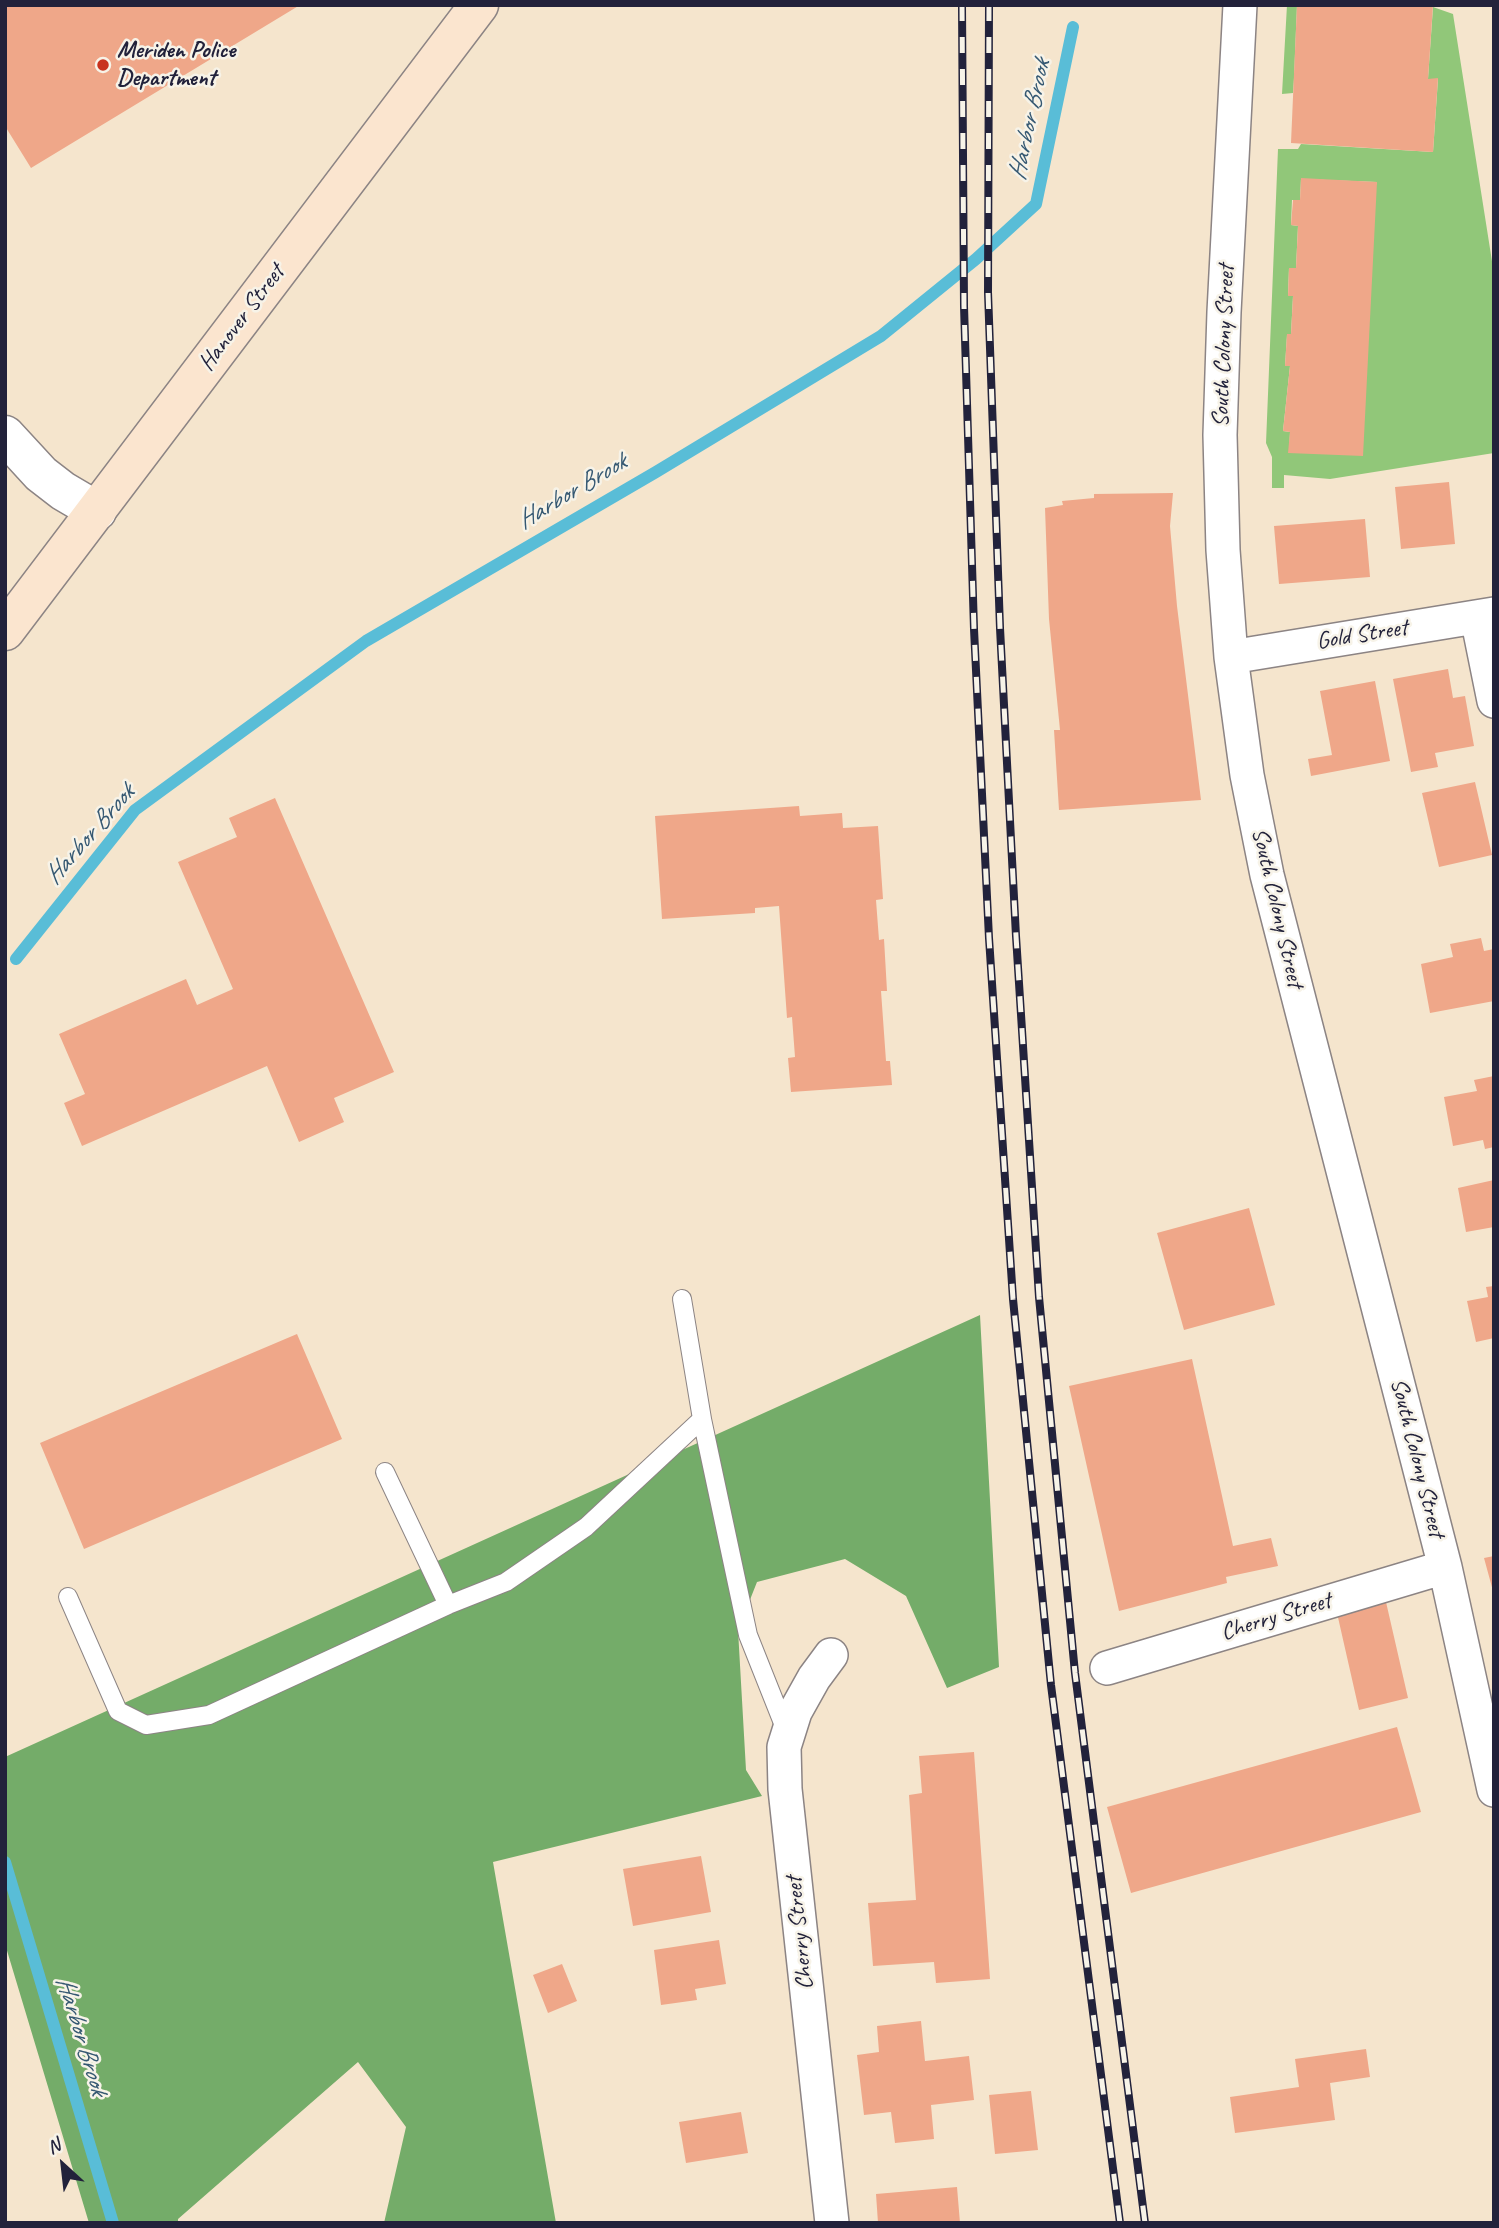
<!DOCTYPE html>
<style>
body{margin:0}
#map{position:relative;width:1499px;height:2228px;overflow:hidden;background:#f5e5cd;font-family:Caveat,sans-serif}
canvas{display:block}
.frame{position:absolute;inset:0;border:7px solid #22223b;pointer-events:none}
.north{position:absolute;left:28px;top:2130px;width:70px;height:70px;-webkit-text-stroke:5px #f7f3e8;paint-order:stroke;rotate:333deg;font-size:19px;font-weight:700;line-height:28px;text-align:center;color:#22223b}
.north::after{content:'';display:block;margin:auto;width:24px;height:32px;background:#22223b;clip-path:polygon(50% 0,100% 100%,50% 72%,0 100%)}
</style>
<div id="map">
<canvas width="1499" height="2228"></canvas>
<div class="frame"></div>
<div class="north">N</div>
</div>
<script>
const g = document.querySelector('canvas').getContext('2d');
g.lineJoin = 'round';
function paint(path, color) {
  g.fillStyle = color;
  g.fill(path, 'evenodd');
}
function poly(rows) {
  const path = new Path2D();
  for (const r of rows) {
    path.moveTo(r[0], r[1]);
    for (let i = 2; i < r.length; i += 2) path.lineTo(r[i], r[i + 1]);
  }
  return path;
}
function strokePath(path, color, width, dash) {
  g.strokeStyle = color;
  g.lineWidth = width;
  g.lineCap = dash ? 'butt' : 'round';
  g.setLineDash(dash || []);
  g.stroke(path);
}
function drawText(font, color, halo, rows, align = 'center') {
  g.font = font + ' Caveat,sans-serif';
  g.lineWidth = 5;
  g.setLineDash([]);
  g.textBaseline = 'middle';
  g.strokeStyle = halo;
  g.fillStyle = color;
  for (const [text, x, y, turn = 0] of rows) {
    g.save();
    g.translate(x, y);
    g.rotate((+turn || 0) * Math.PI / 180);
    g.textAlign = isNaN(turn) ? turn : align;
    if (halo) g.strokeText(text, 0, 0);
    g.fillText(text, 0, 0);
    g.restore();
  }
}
paint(poly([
 [1287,5,1297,5,1294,78,1293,93,1282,94],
 [1433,7,1453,14,1494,274,1494,453,1330,479,1284,475,1284,488,1272,488,1272,457,1266,443,1278,149,1298,149,1301,144,1433,152,1438,79,1428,79],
 [1301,179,1377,182,1289,453,1290,432,1283,431,1290,366,1285,366,1287,335,1291,334,1293,296,1288,295,1289,268,1296,268,1298,226,1291,225,1292,200,1300,200]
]), '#91c779');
paint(poly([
 [980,1315,999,1667,947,1688,906,1596,845,1559,757,1582,738,1630,746,1770,762,1796,493,1862,556,2223,384,2223,406,2127,358,2062,178,2219,178,2223,89,2223,5,1944,5,1757]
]), '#74ac69');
strokePath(poly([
 [16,959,135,810,366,641,656,472,881,336,976,259,1036,204,1073,27],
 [5,1862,113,2223]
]), '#59bdd7', 12);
paint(poly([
 [5,5,300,5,31,168,5,126],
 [1297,5,1433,5,1428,79,1438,78,1433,152,1291,143],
 [1301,178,1377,182,1363,456,1288,453,1290,432,1283,431,1290,366,1285,366,1287,334,1291,334,1293,296,1288,296,1289,268,1296,268,1298,226,1291,225,1293,200,1300,200],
 [1449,482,1455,544,1401,549,1395,487],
 [1173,493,1170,526,1177,606,1201,800,1059,810,1054,730,1060,730,1049,619,1045,508,1063,505,1062,501,1094,498,1094,494],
 [1365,519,1370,577,1279,584,1274,526],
 [1448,669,1453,698,1465,696,1474,746,1435,753,1438,767,1411,772,1393,679],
 [1375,681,1390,761,1311,776,1308,759,1332,755,1320,691],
 [1475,782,1492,855,1439,867,1422,793],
 [275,798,394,1072,334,1098,344,1122,299,1142,267,1066,82,1146,64,1103,85,1094,59,1034,186,979,197,1005,233,989,178,862,237,837,229,818],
 [799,806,800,816,842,813,843,828,878,826,883,899,876,900,879,940,884,939,887,991,881,991,886,1061,890,1061,892,1085,791,1092,788,1058,795,1057,792,1017,787,1018,779,906,755,908,755,913,662,919,655,816],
 [1481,938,1484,951,1494,949,1494,1001,1430,1013,1421,964,1453,957,1450,944],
 [1494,1076,1494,1147,1485,1149,1483,1140,1453,1146,1444,1097,1477,1091,1474,1080],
 [1494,1180,1494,1227,1466,1232,1458,1188],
 [1249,1208,1275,1305,1184,1330,1157,1233],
 [1494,1286,1494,1338,1476,1342,1467,1301,1488,1297,1486,1287],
 [297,1334,342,1439,84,1549,40,1443],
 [1192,1359,1233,1546,1271,1538,1278,1566,1226,1577,1227,1583,1119,1611,1069,1386],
 [1494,1556,1494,1591,1493,1591,1484,1558],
 [1386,1602,1408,1698,1359,1710,1337,1613],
 [1397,1727,1421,1812,1131,1893,1107,1807],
 [974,1752,990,1979,936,1983,934,1962,873,1966,868,1903,916,1900,909,1795,922,1793,919,1756],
 [701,1856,711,1912,633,1926,623,1869],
 [719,1940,726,1984,695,1989,697,2000,661,2005,654,1950],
 [562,1964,577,2001,548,2013,533,1975],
 [921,2021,925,2061,969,2056,974,2100,931,2105,934,2139,895,2143,891,2112,864,2115,857,2055,879,2052,877,2026],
 [1366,2049,1370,2077,1330,2083,1335,2120,1235,2133,1230,2097,1299,2087,1295,2059],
 [1031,2091,1038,2150,995,2154,989,2095],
 [741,2112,748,2153,686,2163,679,2122],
 [957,2187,960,2223,878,2223,876,2194]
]), '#efa789');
const service = poly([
 [702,1419,748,1635,787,1733],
 [385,1472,448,1605,506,1582,586,1527,702,1419,682,1299],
 [68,1597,118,1711,146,1725,209,1715,448,1605]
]);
const minor = poly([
 [1240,5,1224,312,1220,435,1223,550,1231,657,1247,775,1267,875,1445,1567,1494,1790],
 [1477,617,1494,701],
 [1231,657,1494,614],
 [831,1655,814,1678,795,1712,784,1747,785,1789,832,2223],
 [1107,1668,1445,1567]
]);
const tertiary = poly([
 [5,435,41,474,63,491,97,511]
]);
const secondary = poly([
 [5,631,479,5]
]);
strokePath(service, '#8c8484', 20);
strokePath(minor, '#8c8484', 36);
strokePath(tertiary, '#8c8484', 41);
strokePath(secondary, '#8c8484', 41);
strokePath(service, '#fff', 18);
strokePath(minor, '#fff', 33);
strokePath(tertiary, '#fff', 38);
strokePath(secondary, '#fbe5cf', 38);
const rail = poly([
 [962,5,964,306,974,629,989,938,1013,1299,1051,1685,1120,2223],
 [989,5,988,292,1000,628,1016,936,1039,1297,1075,1673,1145,2223]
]);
strokePath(rail, '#22223b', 8);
strokePath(rail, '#f7f3e8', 5, [16]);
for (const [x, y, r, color] of [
 [103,65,7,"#c8321e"]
]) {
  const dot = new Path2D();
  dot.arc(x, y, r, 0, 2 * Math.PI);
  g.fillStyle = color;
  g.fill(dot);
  strokePath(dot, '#f7f3e8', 2.5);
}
drawText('bold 24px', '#22223b', '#f7f3e8', [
 ["Meriden Police",117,51],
 ["Department",117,79]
], 'left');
drawText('24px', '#22223b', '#f7f3e8', [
 ["Hanover Street",242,318,-53],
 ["South Colony Street",1224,346,-88],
 ["Gold Street",1362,635,-9],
 ["South Colony Street",1277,908,77],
 ["South Colony Street",1417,1458,76],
 ["Cherry Street",1276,1617,-17],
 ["Cherry Street",800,1933,-96]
]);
drawText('italic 26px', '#355872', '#f7f3e8', [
 ["Harbor Brook",1030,120,-78],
 ["Harbor Brook",572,492,-31],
 ["Harbor Brook",90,835,-49],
 ["Harbor Brook",81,2036,73]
]);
</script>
